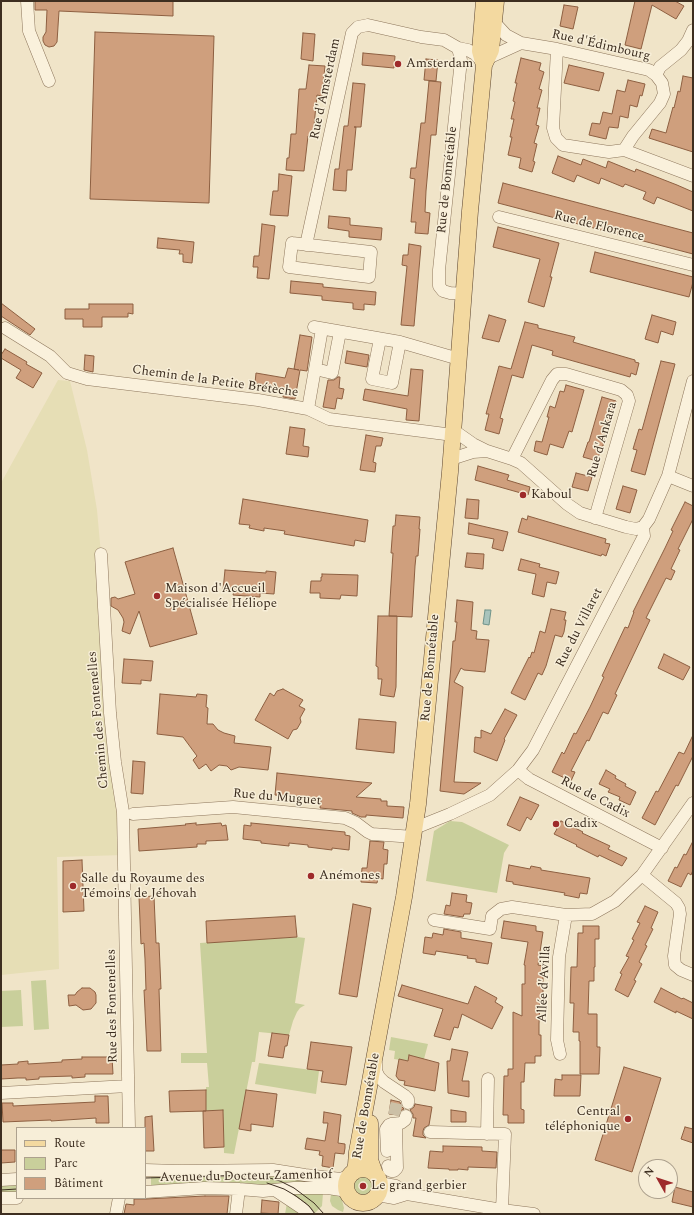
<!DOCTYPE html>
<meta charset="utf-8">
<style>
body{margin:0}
#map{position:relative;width:694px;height:1215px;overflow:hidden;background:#f0e4c8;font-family:Spectral,serif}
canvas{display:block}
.frame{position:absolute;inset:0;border:2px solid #3d2e20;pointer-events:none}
.legend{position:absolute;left:16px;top:1127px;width:130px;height:72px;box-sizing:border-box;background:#f7eed8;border:1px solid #ada18e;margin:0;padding:5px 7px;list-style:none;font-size:12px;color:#3d2e20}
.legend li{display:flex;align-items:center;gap:8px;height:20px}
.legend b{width:20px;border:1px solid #ada18e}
.north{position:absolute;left:638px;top:1159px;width:40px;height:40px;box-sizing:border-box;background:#f7eed8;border:1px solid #ada18e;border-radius:50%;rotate:309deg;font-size:11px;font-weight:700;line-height:16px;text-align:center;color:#3d2e20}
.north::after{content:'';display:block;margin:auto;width:14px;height:18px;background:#9e2a2b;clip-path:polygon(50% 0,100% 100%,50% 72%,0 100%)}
</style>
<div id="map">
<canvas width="694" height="1215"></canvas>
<div class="frame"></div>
<ul class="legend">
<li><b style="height:5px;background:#f3d9a0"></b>Route</li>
<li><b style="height:11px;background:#c9cf9b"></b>Parc</li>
<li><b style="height:11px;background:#cf9f7d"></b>Bâtiment</li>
</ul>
<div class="north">N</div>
</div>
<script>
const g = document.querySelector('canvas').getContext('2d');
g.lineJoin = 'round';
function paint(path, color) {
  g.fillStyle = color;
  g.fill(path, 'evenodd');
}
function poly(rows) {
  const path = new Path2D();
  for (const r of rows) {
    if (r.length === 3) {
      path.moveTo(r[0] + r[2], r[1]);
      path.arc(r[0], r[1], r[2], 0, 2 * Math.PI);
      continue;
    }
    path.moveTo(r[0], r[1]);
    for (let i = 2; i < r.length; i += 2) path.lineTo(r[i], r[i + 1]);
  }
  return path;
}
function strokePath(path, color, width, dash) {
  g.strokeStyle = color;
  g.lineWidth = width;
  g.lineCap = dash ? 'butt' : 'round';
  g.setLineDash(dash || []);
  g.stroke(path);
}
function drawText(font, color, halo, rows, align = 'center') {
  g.font = font + ' Spectral,serif';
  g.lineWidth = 3;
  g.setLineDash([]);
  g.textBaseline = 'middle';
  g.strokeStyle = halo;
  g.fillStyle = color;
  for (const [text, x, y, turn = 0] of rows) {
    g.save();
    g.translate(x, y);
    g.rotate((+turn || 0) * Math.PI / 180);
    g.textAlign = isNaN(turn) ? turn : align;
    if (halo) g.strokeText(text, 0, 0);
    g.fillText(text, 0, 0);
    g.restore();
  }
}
paint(poly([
 [58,380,70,381,87,450,97,510,101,554,124,855,57,857,59,969,1,975,1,483]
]), '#e6deb5');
paint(poly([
 [450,821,462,822,509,845,504,853,497,893,426,881,434,831],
 [297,937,305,938,295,1003,305,1005,300,1008,297,1012,293,1021,289,1035,259,1032,255,1062,252,1062,234,1154,224,1153,223,1110,206,1111,206,1087,209,1087,207,1063,181,1063,181,1053,207,1053,200,943],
 [46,980,49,1029,34,1030,31,981],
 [21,990,23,1026,1,1027,1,991],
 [391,1037,428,1044,424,1059,408,1061,394,1059,395,1051,389,1050],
 [259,1063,319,1071,316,1094,255,1084],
 [247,1172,324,1181,271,1187,151,1186,151,1177],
 [363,1186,10],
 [17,1183,17,1192,1,1192,1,1184],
 [284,1193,323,1193,322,1206,314,1214,312,1214],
 [331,1194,340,1197,342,1200,344,1208,343,1212,338,1210,332,1206,330,1201],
 [287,1203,303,1214,285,1214]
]), '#c9cf9b');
const water = poly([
 [485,610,491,610,489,625,483,624,485,610]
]);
paint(water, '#a9c4bc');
strokePath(water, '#6f938a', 1);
const building = poly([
 [35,1,173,1,173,16,59,11,57,42,54,46,49,47,45,45,43,41,43,37,46,32,47,10,35,10,35,1],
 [635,1,675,1,684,6,676,19,652,5,641,49,625,45,635,1],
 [564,5,578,7,573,29,560,26,564,5],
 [95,32,214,36,209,203,90,199,95,32],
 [303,33,315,34,313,61,301,59,303,33],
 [363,53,395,56,394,68,362,65,363,53],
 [521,58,541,63,539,70,544,72,539,89,542,90,537,108,540,108,536,125,539,126,534,143,537,144,533,161,535,162,532,172,519,168,521,158,508,155,512,137,510,137,514,119,511,119,515,102,513,101,517,83,515,83,521,58],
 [426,59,438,60,436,81,424,80,426,59],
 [309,65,325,66,322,96,317,95,313,136,308,136,304,171,286,170,287,158,289,158,291,134,296,134,299,89,306,89,309,65],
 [569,65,604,73,599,91,564,83,569,65],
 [683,76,693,78,693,152,649,138,652,129,666,133,673,107,674,108,678,91,680,92,683,76],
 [628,80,645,84,642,96,640,95,637,107,630,105,628,118,620,116,618,128,609,127,606,139,589,135,592,123,600,124,603,112,612,114,617,90,625,92,628,80],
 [429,81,441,82,436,135,431,135,426,191,425,212,430,213,428,234,415,233,416,222,411,222,415,179,410,178,411,168,416,168,421,123,425,123,429,81],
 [353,83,365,84,361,127,354,127,356,127,352,170,347,170,346,191,333,190,335,169,339,169,344,126,348,126,353,83],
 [558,156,581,165,583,159,606,168,608,161,635,172,636,169,677,185,693,192,693,211,657,197,654,204,643,199,646,192,625,184,623,187,601,178,599,184,577,175,574,182,552,173,558,156],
 [279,174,292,176,288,216,270,215,273,191,278,191,279,174],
 [503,183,693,233,693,254,498,203,503,183],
 [329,216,350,218,350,225,382,228,381,240,349,237,349,231,328,228,329,216],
 [262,224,275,226,269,279,257,278,258,267,253,267,254,256,259,256,262,224],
 [498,227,559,243,550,277,552,277,544,307,528,302,540,259,493,247,498,227],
 [158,238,194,242,192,263,183,262,183,254,179,254,180,250,157,248,158,238],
 [409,244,421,246,414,326,401,325,407,266,402,265,403,255,408,255,409,244],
 [595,252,693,277,693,282,689,297,590,272,595,252],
 [291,281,323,284,323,287,376,292,375,305,364,304,364,310,353,309,353,303,322,300,322,296,290,293,291,281],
 [1,303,35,329,30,335,1,316,1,303],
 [89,304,133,304,133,314,128,313,128,317,102,317,102,327,83,327,83,319,65,319,65,309,89,309,89,304],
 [489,315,506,320,499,342,482,338,489,315],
 [652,315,676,322,673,335,661,331,658,343,645,339,652,315],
 [525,322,538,325,538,328,575,337,573,342,635,360,635,362,639,363,636,375,631,373,630,377,552,355,553,351,532,345,523,378,512,375,500,418,503,419,499,434,485,430,489,414,486,414,499,366,511,369,525,322],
 [300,335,312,337,307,371,300,370,295,399,283,397,284,389,255,383,256,373,285,378,288,368,299,370,294,369,300,335],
 [5,349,27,362,26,364,42,373,33,388,16,378,21,370,1,358,1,355,5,349],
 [347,351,369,355,367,367,345,363,347,351],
 [85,355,94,356,93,372,84,370,85,355],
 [661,361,675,364,645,475,631,471,637,450,633,449,639,429,642,430,661,361],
 [411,369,423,370,419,421,406,420,407,409,363,400,365,389,408,396,411,369],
 [338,377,340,377,339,388,344,389,342,399,337,398,335,409,323,407,328,380,334,380,338,377],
 [566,385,584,390,572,432,569,431,563,448,550,444,547,455,534,451,536,441,542,442,549,417,547,417,550,406,555,408,560,391,564,392,566,385],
 [602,397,616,401,604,441,603,446,602,446,597,461,583,457,588,442,589,442,602,397],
 [290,427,305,429,303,446,309,447,308,457,286,454,290,427],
 [366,435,383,438,381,446,376,446,373,462,376,463,375,472,360,470,366,435],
 [478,466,509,475,507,480,530,487,528,495,475,480,478,466],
 [576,473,592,477,588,491,572,487,576,473],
 [623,486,637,490,630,513,616,509,623,486],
 [243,499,368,520,365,542,355,540,354,546,284,534,285,531,264,528,264,531,249,528,250,525,239,524,243,499],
 [467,499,479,500,478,519,465,518,467,499],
 [685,502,693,506,693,519,678,549,680,550,671,569,675,571,671,580,666,578,646,618,650,620,615,694,617,695,608,714,603,712,589,741,587,740,571,771,575,772,571,781,552,772,562,752,564,754,574,733,576,734,590,707,604,677,602,676,625,627,628,628,634,612,633,612,665,548,673,531,671,530,685,502],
 [396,515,420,517,419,529,420,529,418,556,416,556,415,566,412,617,389,616,393,553,391,553,393,526,395,526,396,515],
 [528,516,606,539,605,543,610,544,606,556,602,554,601,556,518,532,522,518,527,520,528,516],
 [469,523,508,532,503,551,492,548,494,539,468,534,469,523],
 [173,548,197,634,150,647,139,611,130,634,122,631,124,622,123,618,118,610,111,606,111,598,115,597,118,599,135,594,125,562,173,548],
 [467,553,484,554,483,569,465,567,467,553],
 [521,559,540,564,539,567,559,572,556,584,547,582,544,597,532,594,536,574,518,570,521,559],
 [225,570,266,573,266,571,276,572,274,594,260,593,260,597,233,595,234,591,223,590,225,570],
 [322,574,358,575,357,596,341,595,340,599,320,598,320,593,310,593,311,581,321,581,321,577,322,577,322,574],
 [457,600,473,602,471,630,477,631,476,639,489,640,485,672,464,670,461,668,454,682,463,687,454,782,481,783,464,794,440,791,451,666,453,641,455,641,457,622,455,622,457,600],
 [551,609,566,612,564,620,566,620,564,632,562,637,555,635,546,666,542,675,538,673,525,700,511,693,529,657,530,658,532,652,534,653,540,631,545,633,551,609],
 [378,616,397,616,396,687,394,697,380,695,382,679,378,679,378,667,376,666,378,616],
 [664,654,690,667,683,680,658,668,664,654],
 [124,659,153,661,151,681,141,680,141,684,122,683,124,659],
 [283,689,303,700,299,706,305,709,300,718,301,722,297,729,293,730,288,739,255,720,270,693,274,696,277,691,283,689],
 [160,694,196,697,197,694,207,695,206,707,208,708,207,724,213,724,218,730,224,733,235,736,234,743,271,747,268,770,239,767,231,770,227,766,219,765,211,771,206,764,199,769,193,760,197,756,183,737,157,734,160,694],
 [505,709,517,715,504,739,505,740,497,761,474,752,475,737,481,738,481,730,491,734,505,709],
 [359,719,396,722,394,753,356,749,359,719],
 [693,735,693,756,678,786,676,785,655,825,642,818,656,791,658,792,679,752,684,754,693,735],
 [133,761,145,762,143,794,131,793,133,761],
 [606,770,616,776,615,778,626,784,625,786,636,792,630,805,619,800,620,797,608,792,610,789,599,784,606,770],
 [277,773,372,783,356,797,381,799,381,801,387,801,387,806,404,807,403,818,366,815,366,817,361,817,352,813,352,811,320,808,321,800,275,795,277,773],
 [520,797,539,805,531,820,527,817,520,831,507,825,520,797],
 [561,821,583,832,582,833,610,846,608,849,627,858,622,866,599,855,598,857,576,846,577,845,554,834,557,829,556,829,561,821],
 [196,823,196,825,221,823,222,826,226,825,228,840,206,841,206,844,197,844,197,847,139,851,138,829,186,825,185,824,196,823],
 [251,823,345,832,345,835,350,836,349,850,332,848,332,850,308,847,308,845,289,843,289,846,261,843,261,841,243,839,244,825,251,826,251,823],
 [370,841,384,842,383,849,388,850,387,864,384,864,383,879,378,878,377,883,361,882,362,868,367,868,370,841],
 [693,841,693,870,691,875,688,873,681,887,668,881,675,867,677,868,684,854,686,855,693,841],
 [82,860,84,911,63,912,63,861,82,860],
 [509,865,530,869,531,866,541,868,541,870,590,878,587,894,580,893,579,898,564,895,565,893,513,884,513,882,506,881,509,865],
 [452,893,467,895,466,902,472,903,470,914,464,914,463,917,444,914,446,905,450,906,452,893],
 [154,896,156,943,159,943,161,989,159,989,161,1051,147,1051,144,990,146,990,145,959,144,943,141,944,139,897,154,896],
 [353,904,371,908,357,997,339,994,353,904],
 [645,906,658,912,651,928,653,929,645,945,647,946,639,962,642,964,634,980,636,981,628,997,615,990,622,974,620,973,629,957,626,956,634,940,632,939,640,923,637,922,645,906],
 [295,916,297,937,207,943,206,921,295,916],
 [504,921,536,926,536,931,543,932,538,965,543,966,543,1002,540,1002,539,1024,539,1035,541,1035,541,1056,535,1056,535,1063,525,1063,524,1082,521,1082,521,1109,524,1110,524,1123,508,1123,508,1115,503,1115,504,1076,508,1076,508,1069,513,1069,513,1012,522,1016,522,984,525,984,525,965,524,965,528,942,501,938,504,921],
 [583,926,599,926,599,939,595,939,595,967,594,967,594,981,589,981,588,1014,597,1014,597,1047,600,1047,599,1074,580,1074,580,1041,579,1041,579,1032,573,1032,574,1003,570,1003,571,967,577,967,578,933,583,933,583,926],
 [444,929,461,932,461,938,492,943,488,964,476,962,476,959,467,958,468,956,436,951,435,955,423,953,425,937,432,938,433,933,443,935,444,929],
 [402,985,468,1004,475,986,497,998,495,1002,503,1007,492,1029,462,1014,458,1028,454,1027,450,1040,434,1036,443,1009,398,996,402,985],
 [82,988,90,988,95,992,96,995,96,1003,91,1009,83,1010,76,1005,69,1006,68,995,75,995,77,992,82,988],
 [661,988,682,999,683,998,693,1003,693,1019,676,1011,676,1013,654,1002,661,988],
 [272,1033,289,1035,287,1046,285,1046,283,1058,268,1056,272,1033],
 [311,1042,352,1047,346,1085,321,1082,323,1071,307,1069,311,1042],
 [452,1049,468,1052,462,1081,469,1081,469,1097,448,1093,447,1061,450,1061,452,1049],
 [409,1055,439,1063,435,1091,404,1085,405,1081,399,1080,396,1076,399,1059,408,1061,409,1055],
 [82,1057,112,1057,113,1074,85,1074,85,1077,72,1078,72,1076,39,1077,39,1079,26,1080,26,1078,18,1078,1,1079,1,1065,18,1064,18,1062,28,1061,28,1064,62,1062,62,1060,82,1059,82,1057],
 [624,1067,661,1078,632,1172,595,1160,624,1067],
 [562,1075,581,1075,580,1096,554,1096,555,1079,562,1080,562,1075],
 [206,1090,206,1111,170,1112,169,1091,206,1090],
 [246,1090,277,1094,273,1127,251,1124,251,1131,239,1129,246,1090],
 [95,1096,108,1096,109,1123,96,1123,96,1118,51,1121,51,1120,3,1122,2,1103,13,1103,13,1106,95,1102,95,1096],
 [391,1100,400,1102,401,1106,404,1109,400,1111,398,1115,389,1114,391,1100],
 [415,1104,432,1107,429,1125,424,1128,423,1131,423,1135,426,1138,413,1136,416,1118,413,1118,413,1114,410,1110,414,1107,415,1104],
 [223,1110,224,1147,204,1148,203,1111,223,1110],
 [451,1110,466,1112,466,1122,451,1122,451,1110],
 [324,1112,341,1115,338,1143,345,1144,345,1148,344,1154,335,1153,333,1168,322,1166,323,1156,319,1155,320,1151,305,1149,307,1138,325,1141,328,1123,323,1123,324,1112],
 [152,1116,154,1151,145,1151,145,1117,152,1116],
 [685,1127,693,1129,693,1143,681,1139,685,1127],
 [443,1146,482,1147,482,1151,497,1152,496,1168,468,1167,468,1170,458,1169,458,1170,449,1170,449,1169,428,1168,430,1151,443,1152,443,1146],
 [1,1150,15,1150,15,1162,1,1163,1,1150],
 [675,1187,693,1192,693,1207,672,1202,675,1187],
 [205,1196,229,1196,227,1214,124,1214,126,1204,134,1205,134,1199,146,1199,205,1196],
 [262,1200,279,1202,278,1214,261,1213,262,1200]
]);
paint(building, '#cf9f7d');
strokePath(building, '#8d5f41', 1);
strokePath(poly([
 [394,1115,397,1101]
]), '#ccc0a6', 12, [12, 6]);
const minor = poly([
 [27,1,29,31,49,81],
 [494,22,506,35,521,43,557,49,649,70,656,75,662,83,664,94,660,103,633,136,624,150],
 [458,48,461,60,439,270,439,286,443,291,450,293,464,294],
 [557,49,553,128,556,138,563,145,609,152,624,150,693,176],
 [488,58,521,43],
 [656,75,660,67,681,50,688,41,693,30],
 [499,217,693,265],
 [292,243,371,252,369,277,289,267,292,243],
 [306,245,352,33,358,27,368,25,421,37,444,40,458,48,468,50,475,54,484,64],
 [314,327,400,342,459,359],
 [5,328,50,356,67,373,87,379,258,400,308,409,329,419,453,435],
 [380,339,372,379,392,383,400,342],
 [315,369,332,373,340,332],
 [308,409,322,329],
 [453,430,473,444,487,451,512,459,521,463,567,504,580,513,626,527,636,529,643,527],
 [451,459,473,452,487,451],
 [512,459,552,380,557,374,566,374,621,390,627,395,629,401,595,518],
 [668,476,693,486],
 [101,554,110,713,115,762,123,812,129,1128],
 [518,770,529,779,662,848],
 [133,814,233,807,345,818,356,823,368,832,372,834,414,837],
 [415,828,450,814,490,795,518,770,533,750,644,536,643,527,649,519,668,476,693,381],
 [642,875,676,903,679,908,680,914,674,956,675,965,681,970,693,975],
 [434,920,490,929,492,916,501,909,512,907,566,915,592,914,615,901,642,875,693,803],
 [560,1054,557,1040,559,957,566,915],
 [376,1064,376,1071,379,1077,384,1082,405,1096,408,1099,408,1103],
 [1,1093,128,1086],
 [391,1124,401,1123,405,1120,406,1116],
 [430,1132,505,1134,502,1210],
 [487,1134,488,1079],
 [387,1151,386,1129,389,1125,392,1124,396,1128,397,1168,394,1171,391,1171,389,1170,388,1166],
 [145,1170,179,1171,273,1170,305,1175,341,1179,350,1175],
 [1,1180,17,1179],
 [379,1181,385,1184,396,1186,407,1194],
 [275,1190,302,1208,308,1214],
 [145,1192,204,1188,239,1189,263,1191,294,1188,328,1188,341,1190,347,1192],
 [1,1198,17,1198],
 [375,1198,383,1196,394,1198,407,1194,502,1210,534,1214],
 [116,1214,119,1198],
 [236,1214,239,1189]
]);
const major = poly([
 [484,1,480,51,484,65],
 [370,1123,370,1160,375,1174],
 [363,1186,17],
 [354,1172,356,1165,357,1152,404,897,418,804,450,472,470,211,477,139,484,65,491,50,496,1]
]);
strokePath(minor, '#8d765c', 13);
strokePath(major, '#5b4430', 17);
strokePath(minor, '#faf1dc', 12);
strokePath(major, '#f3d9a0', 16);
strokePath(poly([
 [145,1178,251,1175,266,1177,280,1181,294,1188,314,1203,324,1214],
 [267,1183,284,1189,296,1196,309,1206,315,1214],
 [1,1190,17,1189]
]), '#3d2e20', 1);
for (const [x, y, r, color] of [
 [398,64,4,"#9e2a2b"],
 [523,495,4,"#9e2a2b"],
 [157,596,4,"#9e2a2b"],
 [556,824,4,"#9e2a2b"],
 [311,876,4,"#9e2a2b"],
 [73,886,4,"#9e2a2b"],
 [628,1119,4,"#9e2a2b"],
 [363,1186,4,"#9e2a2b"]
]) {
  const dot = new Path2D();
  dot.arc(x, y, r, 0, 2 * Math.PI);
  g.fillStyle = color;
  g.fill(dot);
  strokePath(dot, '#f7eed8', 1.5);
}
drawText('13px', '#3d2e20', '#f7eed8', [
 ["Rue d'Édimbourg",601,46,13],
 ["Rue d'Amsterdam",326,89,-78],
 ["Rue de Bonnétable",448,180,-84],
 ["Rue de Florence",599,227,14],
 ["Chemin de la Petite Brétèche",215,382,8],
 ["Rue d'Ankara",603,440,-74],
 ["Rue du Villaret",580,628,-63],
 ["Rue de Bonnétable",431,668,-85],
 ["Chemin des Fontenelles",99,720,-95],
 ["Rue du Muguet",277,798,5],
 ["Rue de Cadix",595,798,27],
 ["Allée d'Avilla",545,984,-87],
 ["Rue des Fontenelles",113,1006,-91],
 ["Rue de Bonnétable",367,1106,-80],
 ["Avenue du Docteur Zamenhof",246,1177,-1]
]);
drawText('13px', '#3d2e20', '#f7eed8', [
 ["Amsterdam",406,64],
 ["Kaboul",531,495],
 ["Maison d'Accueil",165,589],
 ["Spécialisée Héliope",165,604],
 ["Cadix",564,824],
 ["Anémones",319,876],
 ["Salle du Royaume des",81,879],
 ["Témoins de Jéhovah",81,894],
 ["Central",620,1112,"right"],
 ["téléphonique",620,1127,"right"],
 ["Le grand gerbier",371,1186]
], 'left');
</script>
